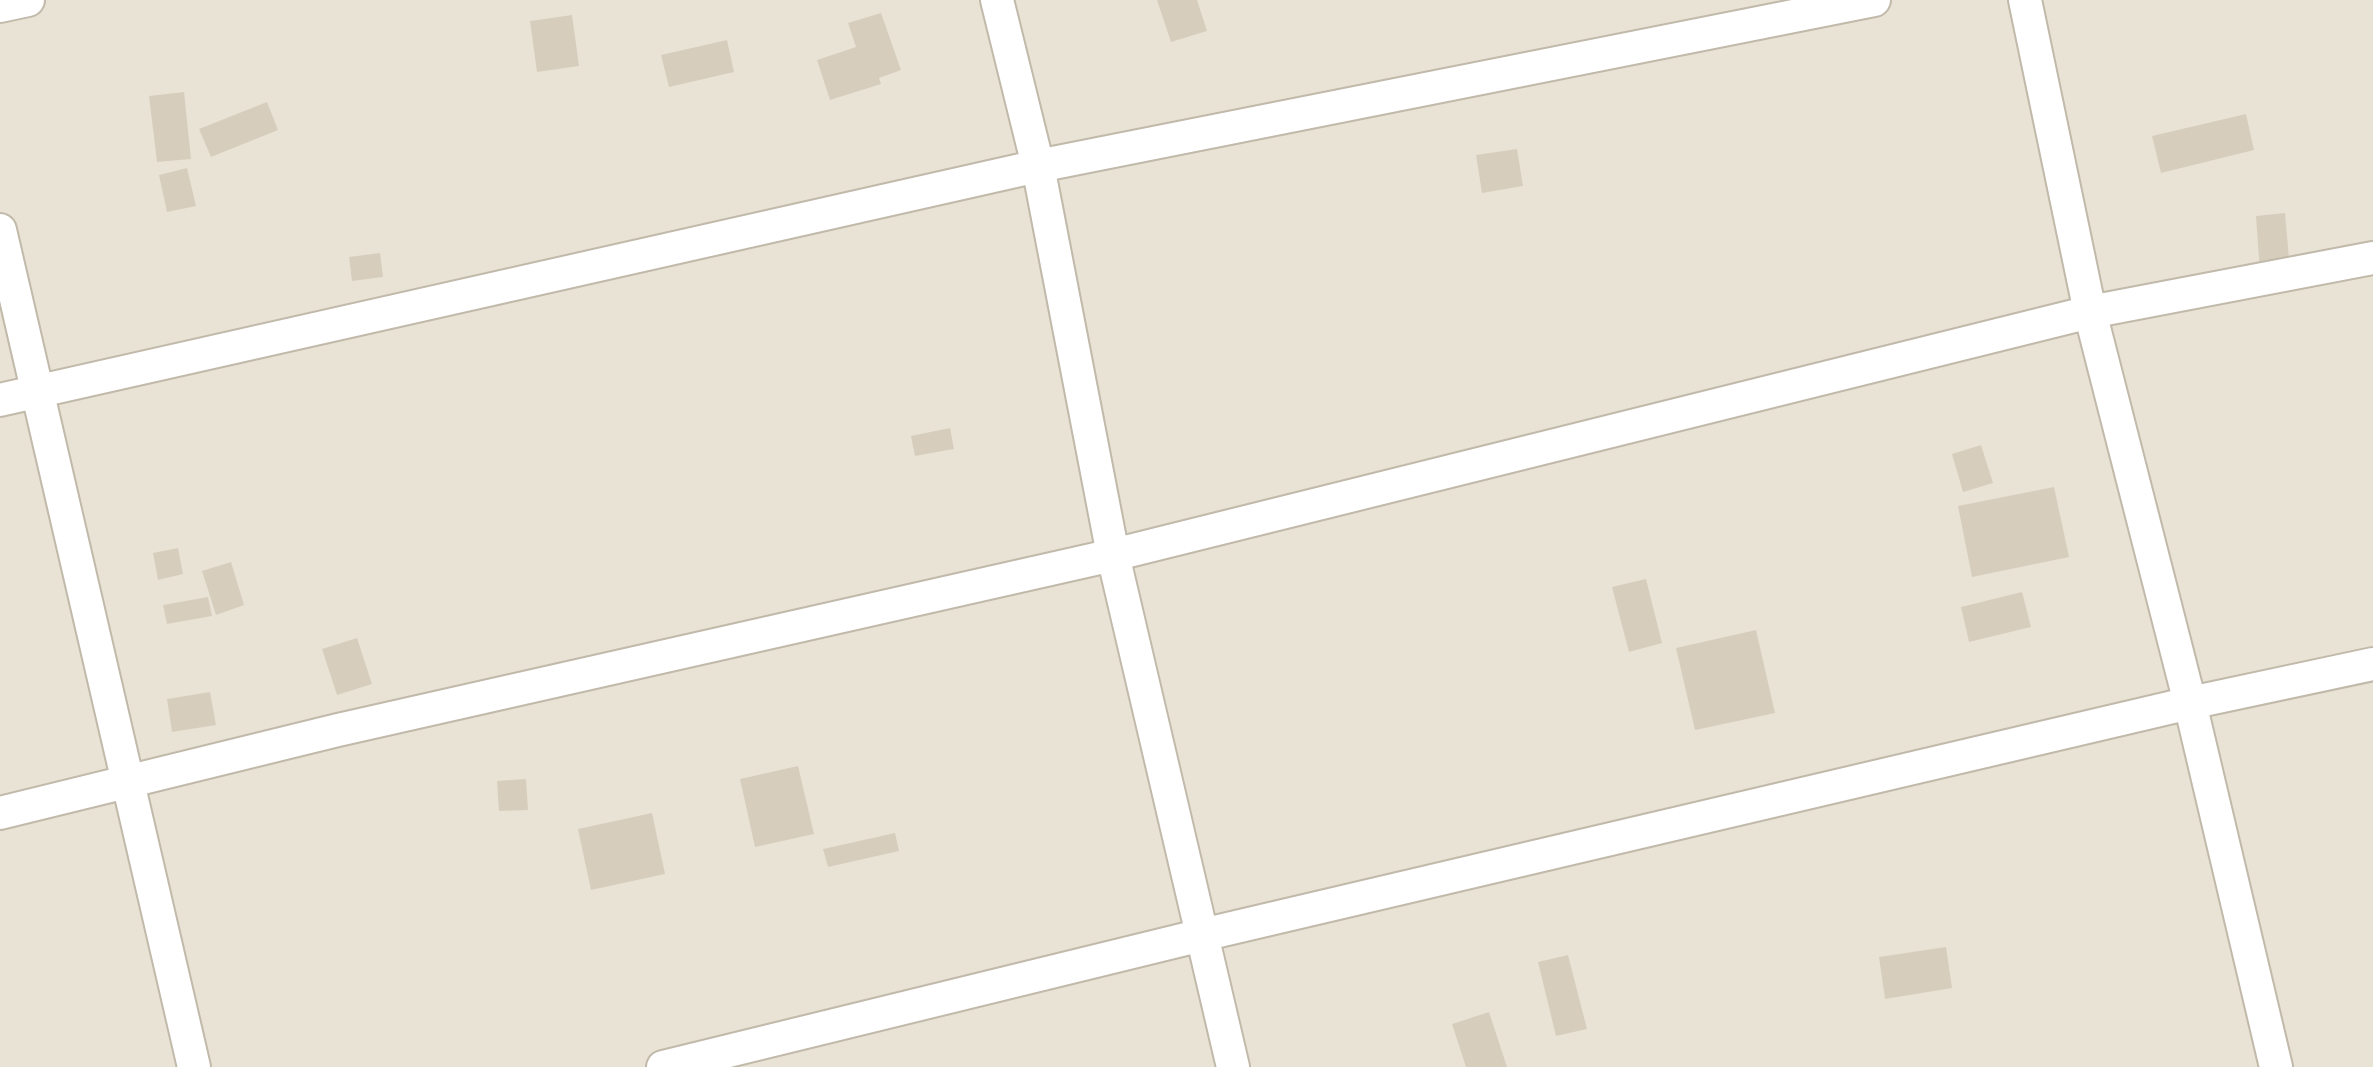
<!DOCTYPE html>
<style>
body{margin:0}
canvas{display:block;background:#f5f1e8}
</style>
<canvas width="2373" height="1067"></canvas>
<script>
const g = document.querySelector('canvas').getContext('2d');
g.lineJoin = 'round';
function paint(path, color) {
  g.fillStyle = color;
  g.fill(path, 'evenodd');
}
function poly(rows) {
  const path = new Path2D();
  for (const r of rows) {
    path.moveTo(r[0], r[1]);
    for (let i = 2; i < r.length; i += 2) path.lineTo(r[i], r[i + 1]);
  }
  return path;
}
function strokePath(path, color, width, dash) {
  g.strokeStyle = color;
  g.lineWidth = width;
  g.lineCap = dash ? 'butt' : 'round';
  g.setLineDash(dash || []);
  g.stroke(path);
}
paint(poly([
 [0,0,2373,0,2373,1067,0,1067]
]), '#e9e3d6');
paint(poly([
 [1157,0,1197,0,1207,31,1171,42],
 [881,13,901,70,879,78,881,84,830,100,817,60,856,47,848,23],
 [572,15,579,66,537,72,530,21],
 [727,40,734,72,669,87,661,55],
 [184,92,191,159,157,162,149,96],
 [267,102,278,130,211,157,199,129],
 [2246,114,2254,150,2161,173,2152,136],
 [1517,149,1523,186,1482,193,1476,155],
 [187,168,196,206,167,212,159,175],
 [2285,213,2290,270,2260,272,2256,216],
 [380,253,383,277,352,281,349,257],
 [950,428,954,449,915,456,911,436],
 [1981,445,1993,483,1963,492,1952,454],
 [2054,487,2069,557,1972,577,1958,506],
 [178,548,183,574,158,580,153,553],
 [231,562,244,605,216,615,202,571],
 [1646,579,1662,643,1629,652,1612,587],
 [2022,592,2031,627,1969,642,1961,607],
 [208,597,212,616,167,624,163,605],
 [1756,630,1775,713,1695,730,1676,648],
 [357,638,372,684,337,695,322,649],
 [210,692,216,725,172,732,167,699],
 [798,766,814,834,755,847,740,779],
 [526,779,528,810,499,811,497,781],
 [652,813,665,874,591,890,578,829],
 [895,833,899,851,828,867,823,849],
 [1946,947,1952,988,1885,999,1879,957],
 [1568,955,1587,1029,1556,1036,1538,962],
 [1489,1012,1507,1067,1466,1067,1452,1024]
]), '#d7cdbd');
const street = poly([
 [997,0,1038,166,1113,555,1233,1067],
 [2025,0,2090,312,2190,703,2276,1067],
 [0,6,28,0],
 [0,230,194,1067],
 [0,400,1038,166,1874,0],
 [0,813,338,730,1113,555,2090,312,2373,258],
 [663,1067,1202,935,2190,703,2373,664]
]);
strokePath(street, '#c1b9aa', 36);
strokePath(street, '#fff', 32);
</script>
